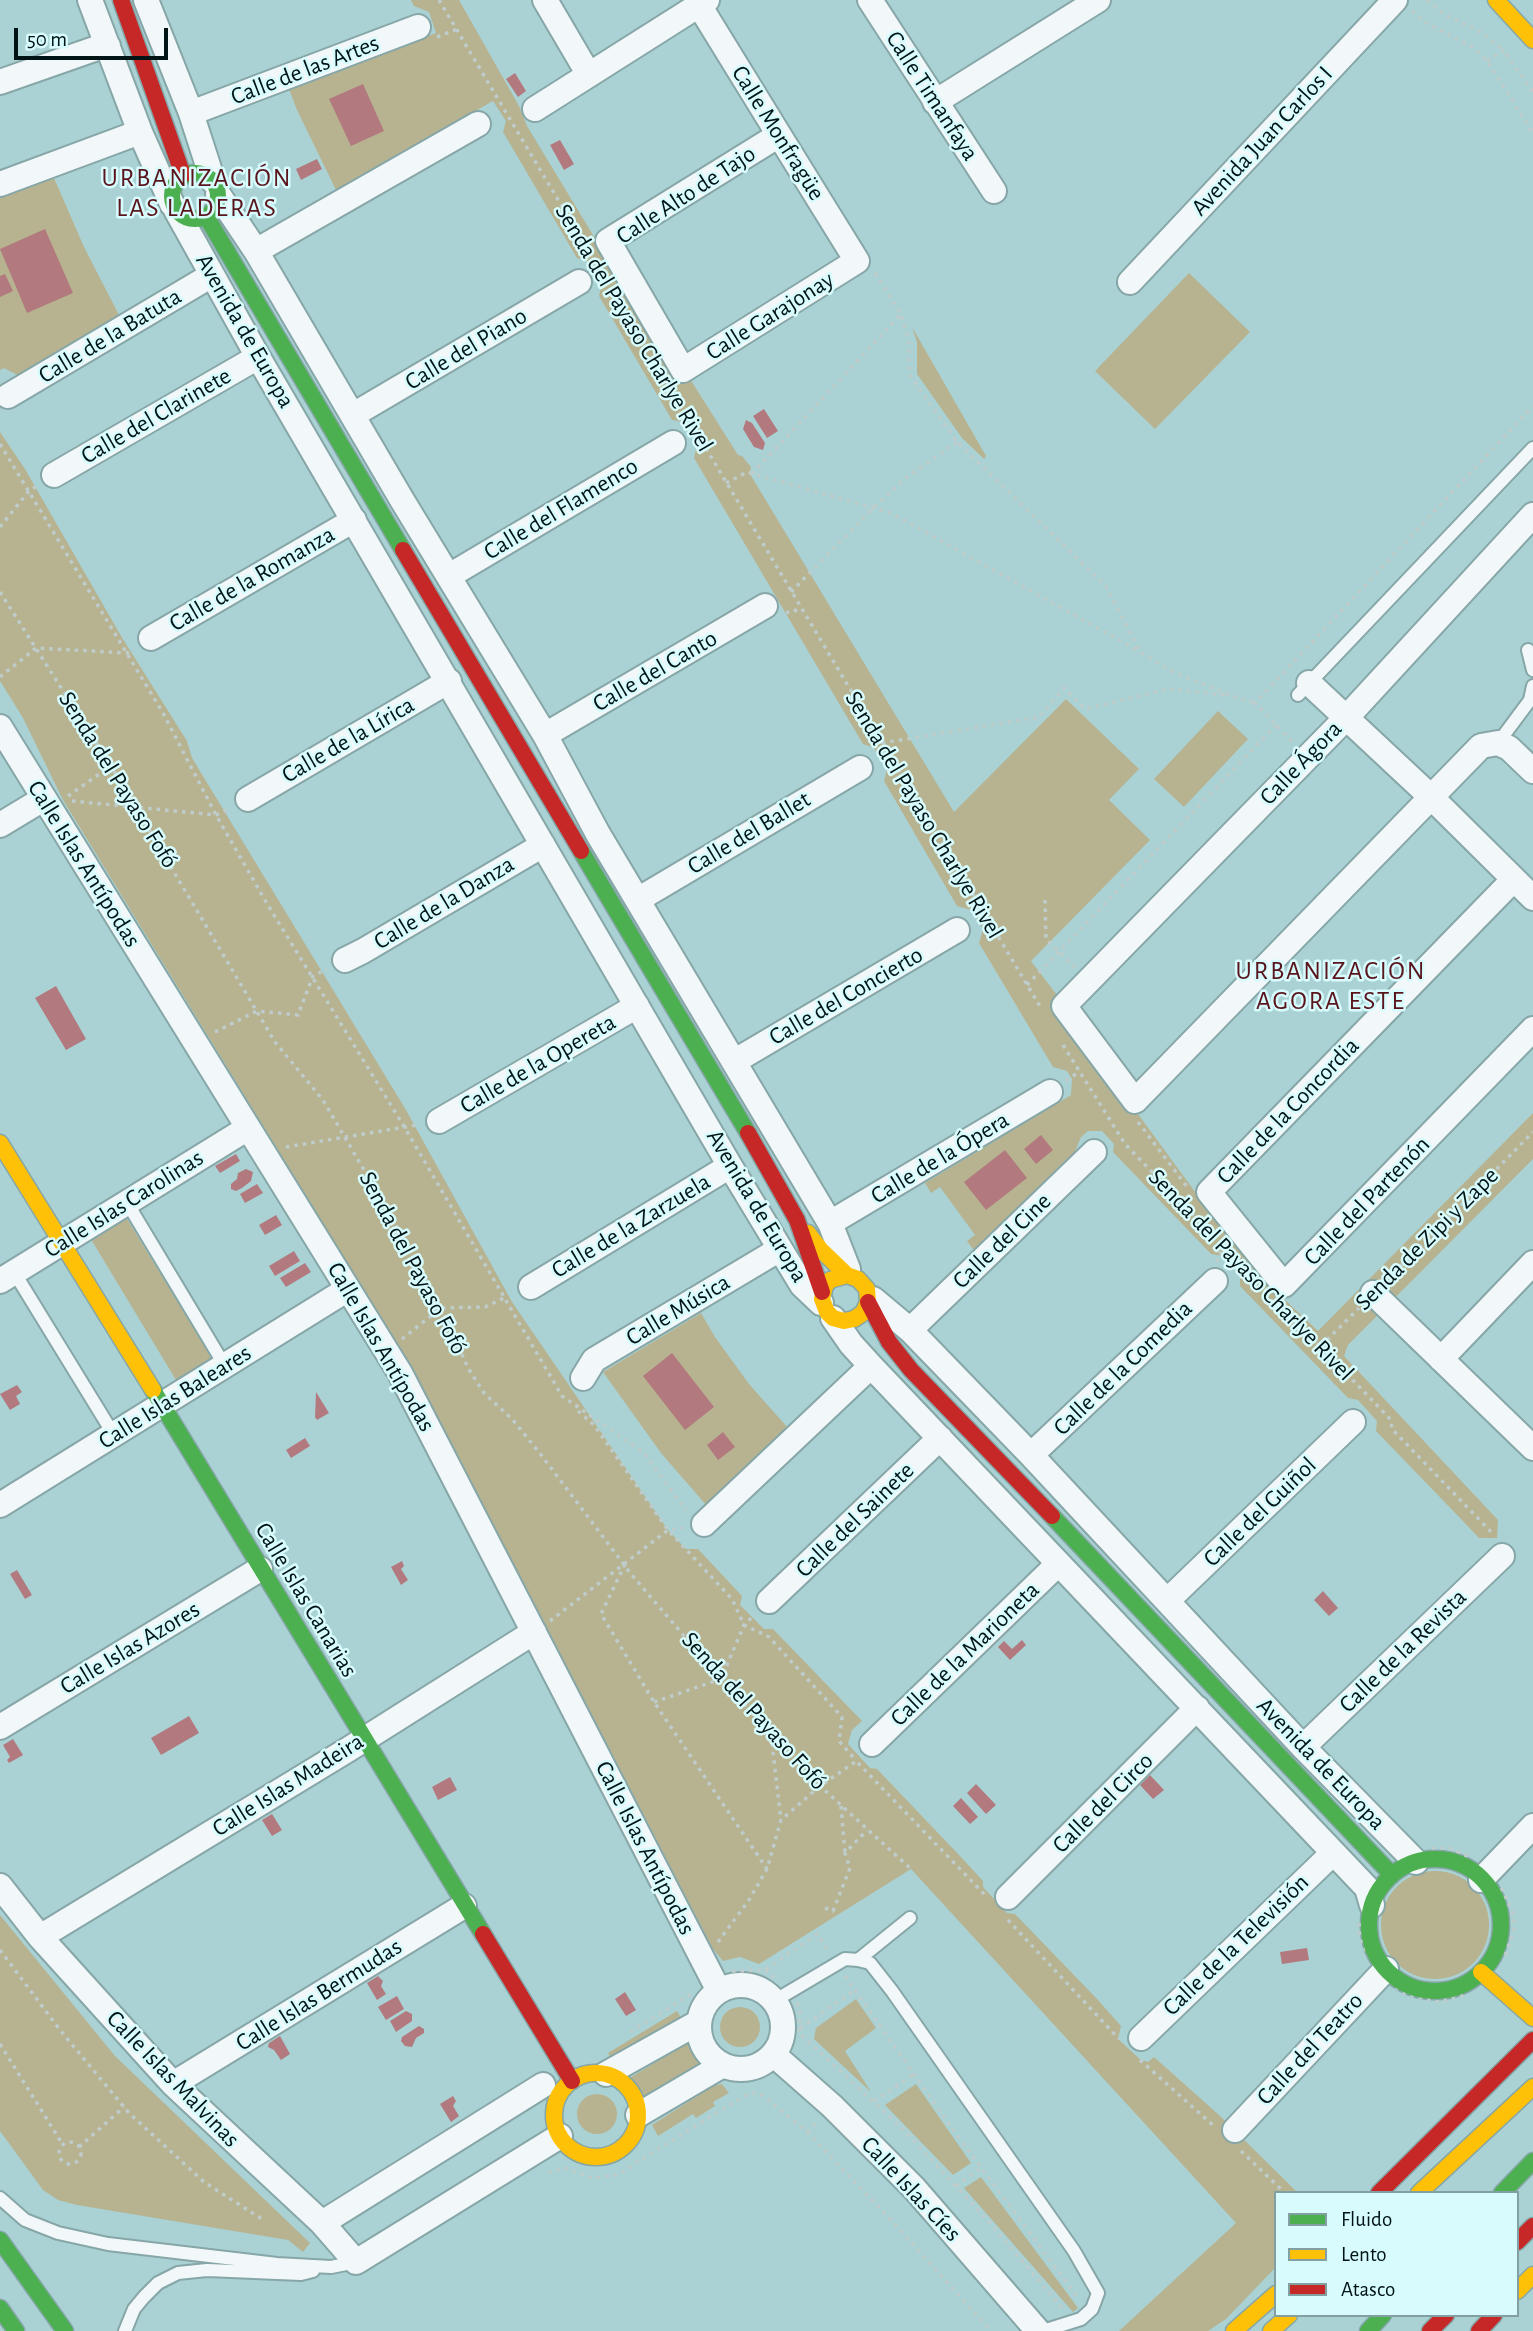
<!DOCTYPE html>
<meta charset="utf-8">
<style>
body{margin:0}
#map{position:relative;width:1533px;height:2331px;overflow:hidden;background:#aad2d4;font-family:"Alegreya Sans",sans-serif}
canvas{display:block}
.legend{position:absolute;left:1274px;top:2191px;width:245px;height:126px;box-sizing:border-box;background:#d8fcfd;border:2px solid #829fa1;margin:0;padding:9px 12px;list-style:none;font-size:21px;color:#001416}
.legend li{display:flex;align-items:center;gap:14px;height:35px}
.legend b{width:35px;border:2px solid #829fa1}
.scale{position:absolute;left:14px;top:28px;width:154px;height:32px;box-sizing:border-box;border:4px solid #001416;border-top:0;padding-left:9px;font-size:21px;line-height:24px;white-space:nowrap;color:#001416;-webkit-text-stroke:5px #d8fcfd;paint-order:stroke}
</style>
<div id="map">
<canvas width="1533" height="2331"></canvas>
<ul class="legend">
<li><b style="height:9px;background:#4caf50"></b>Fluido</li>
<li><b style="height:9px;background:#ffc107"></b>Lento</li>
<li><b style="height:9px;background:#c62828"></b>Atasco</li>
</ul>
<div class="scale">50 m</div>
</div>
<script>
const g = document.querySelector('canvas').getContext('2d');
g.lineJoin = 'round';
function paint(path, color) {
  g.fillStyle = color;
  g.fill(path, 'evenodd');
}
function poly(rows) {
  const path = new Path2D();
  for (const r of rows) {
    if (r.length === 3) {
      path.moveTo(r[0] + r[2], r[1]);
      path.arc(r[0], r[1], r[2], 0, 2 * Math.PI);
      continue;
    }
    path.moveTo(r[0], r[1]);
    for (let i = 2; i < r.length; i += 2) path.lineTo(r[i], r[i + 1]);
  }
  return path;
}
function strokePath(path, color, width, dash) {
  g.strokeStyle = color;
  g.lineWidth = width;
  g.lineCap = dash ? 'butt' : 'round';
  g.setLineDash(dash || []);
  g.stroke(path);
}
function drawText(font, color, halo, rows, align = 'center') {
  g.font = font + ' "Alegreya Sans",sans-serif';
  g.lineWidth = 5;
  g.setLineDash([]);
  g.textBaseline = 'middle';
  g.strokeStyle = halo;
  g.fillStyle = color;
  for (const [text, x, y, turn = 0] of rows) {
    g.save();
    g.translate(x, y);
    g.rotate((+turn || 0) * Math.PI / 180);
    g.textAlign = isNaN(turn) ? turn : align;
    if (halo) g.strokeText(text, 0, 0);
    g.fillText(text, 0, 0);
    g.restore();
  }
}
paint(poly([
 [411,0,459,0,519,106,527,126,682,382,690,379,738,455,742,456,751,467,750,474,954,812,1066,699,1139,769,1109,800,1150,840,1031,961,1060,999,1130,1111,1138,1114,1237,1249,1243,1245,1249,1251,1244,1257,1284,1299,1318,1331,1533,1113,1533,1159,1348,1345,1344,1356,1498,1520,1497,1538,1479,1538,1460,1518,1376,1431,1377,1421,1358,1400,1348,1398,1240,1286,1240,1273,1223,1256,1211,1254,1113,1152,1114,1144,1102,1131,1088,1131,1081,1137,1074,1154,976,1253,967,1241,975,1235,940,1187,931,1193,925,1183,1071,1095,1072,1079,1067,1071,1053,1067,979,943,983,929,971,910,957,906,884,781,887,769,874,748,863,744,694,458,697,445,684,422,672,420,599,296,602,283,589,262,577,258,503,132,506,121,493,101,336,190,297,110,289,89,436,33,429,12,414,6],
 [54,178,84,247,120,317,19,376,4,368,0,370,0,198],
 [1189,273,1250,332,1155,429,1095,371],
 [912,327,986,456,984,459,962,438,917,374,917,342],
 [0,432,25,469,121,636,187,741,192,758,406,1110,512,1302,668,1530,686,1549,698,1549,742,1596,740,1605,764,1629,773,1629,862,1721,852,1730,848,1744,870,1768,877,1769,960,1856,983,1881,983,1887,1007,1913,1015,1914,1098,2000,1121,2026,1118,2039,1141,2060,1148,2062,1154,2057,1219,2115,1298,2193,1276,2193,1276,2267,1226,2319,1208,2331,1119,2331,1236,2223,911,1869,759,1964,740,1957,723,1961,713,1949,416,1375,63,800,23,718,0,681],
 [1218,711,1248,739,1184,807,1154,779],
 [124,1214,212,1358,176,1380,89,1236],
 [701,1313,715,1337,749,1384,788,1428,707,1506,661,1453,603,1372],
 [1435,1925,54],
 [0,1915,115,2056,310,2243,303,2252,288,2240,77,2205,58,2200,43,2190,0,2131],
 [856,1999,876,2028,845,2051,871,2092,814,2039,816,2028],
 [740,2027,20],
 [677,2011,683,2021,613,2062,608,2053],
 [694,2039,707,2061,643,2101,628,2079],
 [722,2084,729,2093,713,2102,715,2106,696,2118,693,2114,658,2136,652,2125,713,2086],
 [916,2084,971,2163,953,2175,885,2105],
 [597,2114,20],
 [981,2177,1078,2308,1073,2312,964,2188]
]), '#b7b390');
paint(poly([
 [515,73,526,91,518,97,506,79],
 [363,84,384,131,351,146,329,99],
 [560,140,574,164,564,170,550,145],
 [317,159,322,169,301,180,296,169],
 [45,229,73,293,27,313,0,249],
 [5,274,13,291,0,297,0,276],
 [764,409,778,431,767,438,753,416],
 [746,420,752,423,765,443,763,450,754,447,743,429],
 [56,986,86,1039,66,1050,35,998],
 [1041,1135,1053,1150,1036,1164,1024,1149],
 [1005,1150,1027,1178,986,1210,964,1182],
 [236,1154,240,1161,220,1173,215,1166],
 [246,1169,253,1172,251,1181,242,1188,236,1191,231,1189,231,1184,237,1179,238,1173],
 [257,1184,263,1193,245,1203,240,1194],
 [276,1215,282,1225,265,1235,259,1225],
 [294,1251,300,1261,275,1276,269,1266],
 [305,1263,311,1272,286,1287,280,1278],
 [672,1353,714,1407,685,1430,643,1376],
 [17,1385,22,1392,16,1396,20,1404,10,1410,0,1394],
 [316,1392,329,1413,317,1420,315,1417],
 [723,1432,735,1447,718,1460,707,1445],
 [305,1438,310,1446,291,1458,286,1450],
 [402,1561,404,1566,401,1569,408,1580,401,1585,391,1567],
 [17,1570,32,1595,25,1599,10,1574],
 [1323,1591,1338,1608,1329,1616,1314,1600],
 [1022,1640,1026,1645,1010,1660,998,1647,1004,1641,1012,1649],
 [189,1716,199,1733,161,1755,151,1738],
 [13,1739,23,1755,9,1763,7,1760,10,1757,3,1745],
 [1150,1775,1164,1790,1153,1799,1140,1785],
 [450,1777,457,1790,438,1800,432,1787],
 [976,1784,996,1805,986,1814,967,1793],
 [961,1798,978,1817,970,1824,953,1806],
 [272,1814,282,1830,272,1836,262,1820],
 [1307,1948,1309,1960,1282,1964,1280,1952],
 [378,1976,383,1981,381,1986,386,1994,377,2000,367,1983],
 [625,1992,636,2010,626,2016,615,1999],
 [397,1996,404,2009,386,2020,378,2007],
 [406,2011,412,2014,412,2021,396,2032,390,2021],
 [419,2026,424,2029,424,2033,416,2038,412,2047,405,2046,401,2041,402,2037],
 [280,2036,290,2054,281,2060,274,2050,268,2047,269,2043],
 [453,2096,456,2101,453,2106,459,2116,451,2122,440,2104]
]), '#b27a7e');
const lane = poly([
 [1528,650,1533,670],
 [1298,695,1533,448],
 [1498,743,1530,700,1533,686],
 [126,1201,225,1366],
 [14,1272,114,1435],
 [858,1960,870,1963,892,1991,1074,2251,1098,2293,1092,2309,1081,2319,1043,2331],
 [774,2001,845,1959,858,1960,910,1918],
 [0,2198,25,2220,58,2233,108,2244,277,2264,331,2267,356,2262],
 [125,2331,134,2309,144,2297,158,2283,178,2273,207,2270,301,2274,313,2271]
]);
const street = poly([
 [90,0,140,132,172,204],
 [146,0,191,113,213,181],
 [545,0,589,75],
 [870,0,994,191],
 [699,5,779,135,857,261,683,370,608,241,779,135],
 [0,82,100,47,108,46],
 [935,102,1098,0],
 [535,109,707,0],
 [191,113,418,27],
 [0,184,140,132],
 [218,194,256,251,402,500,545,735,598,834,830,1223,848,1269],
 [176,210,258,357,730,1166,802,1285,821,1303],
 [256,251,478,124],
 [1130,282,1395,0],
 [8,396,212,275],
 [353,415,579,282],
 [54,475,258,357],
 [1533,515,1346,718,1064,1006,1135,1101,1481,746,1498,743,1509,748,1533,771],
 [449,576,673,443],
 [151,638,354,520],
 [1309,683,1431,797,1533,898],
 [0,727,400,1373,719,1991],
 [545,735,765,606],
 [248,799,449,681],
 [0,825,43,799],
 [1514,879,1209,1192,1284,1285,1533,1029],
 [639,899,860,768],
 [345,960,363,951,543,845],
 [735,1061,957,930],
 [439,1121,637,1006],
 [830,1223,1050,1092],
 [0,1281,248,1128],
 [531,1287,730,1166],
 [1373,1293,1533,1448],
 [873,1299,910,1330,1031,1455,1303,1747,1416,1862],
 [833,1318,851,1344,871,1366,1367,1888,1372,1905],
 [910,1330,1094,1152],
 [1441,1359,1533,1263],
 [583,1378,594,1360,780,1249],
 [1031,1455,1215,1281],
 [0,1505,348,1289],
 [704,1524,871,1366],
 [769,1601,940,1438],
 [1167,1601,1353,1422],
 [0,1727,260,1569],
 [872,1744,1058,1564],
 [1303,1747,1502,1556],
 [1481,1880,1533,1826],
 [0,1886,40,1937,173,2084,322,2223,356,2262,560,2136],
 [1008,1897,1197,1708],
 [40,1937,349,1749,534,1632],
 [741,2027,42],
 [1141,2038,1333,1853],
 [774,2055,832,2106,914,2188,1038,2331],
 [606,2074,699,2022],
 [173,2084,464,1906],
 [638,2115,723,2065],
 [1235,2130,1386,1969],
 [322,2223,543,2085]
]);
const fast = poly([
 [195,196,23],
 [206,216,403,550],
 [581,851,748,1133],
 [153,1390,483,1934],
 [1052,1516,1392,1875],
 [1435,1925,66],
 [1502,2193,1533,2161],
 [0,2240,65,2331],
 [0,2308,16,2331],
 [1368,2331,1383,2315]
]);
const slow = poly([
 [1496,0,1533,40],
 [0,1143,153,1390],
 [808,1233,821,1250,847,1275,858,1279,867,1289,868,1302,863,1313,854,1319,844,1321,833,1318,827,1312,822,1299,825,1286,830,1280,847,1275],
 [1481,1972,1533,2018],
 [596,2115,42],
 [1419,2193,1533,2087],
 [1517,2291,1533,2275],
 [1234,2331,1276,2294],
 [1271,2331,1289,2315]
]);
const jam = poly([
 [121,0,183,175],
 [403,550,581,851],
 [748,1133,797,1220,822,1292],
 [868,1302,889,1342,911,1370,1052,1516],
 [483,1934,572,2081],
 [1379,2193,1533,2040],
 [1517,2242,1533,2226],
 [1430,2331,1446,2315],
 [1479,2331,1494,2315]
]);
strokePath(lane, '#86a6a7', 16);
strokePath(street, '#86a6a7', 28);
strokePath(fast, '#86a6a7', 19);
strokePath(slow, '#86a6a7', 19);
strokePath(jam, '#86a6a7', 19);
strokePath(poly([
 [439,0,585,245],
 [1427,0,1445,15,1476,29,1501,48],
 [1412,11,1423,21,1472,47,1487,61,1533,133],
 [437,37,458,29],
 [1506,54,1533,92],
 [1487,61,1506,49],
 [875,273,901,314,909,342,909,374,957,442,1106,586,1140,652,1173,672,1232,696,1255,703],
 [671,390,1041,1008],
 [0,444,163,713,216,815,266,902,405,1128,562,1396,643,1452,686,1510],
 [752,474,901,314],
 [726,483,747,472,891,513,1139,651],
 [0,527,29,491,37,486],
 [0,592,111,766,275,1042,323,1100,399,1230,441,1308,468,1368,484,1393,513,1420,542,1456,631,1574,721,1679,820,1786,911,1869],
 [791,592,873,508,907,477,957,442],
 [786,612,791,613,800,608],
 [0,677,36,648,127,653,133,649],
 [1292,741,1255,703,1533,406],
 [882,743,1039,717,1064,688,1085,709,1169,689,1225,695],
 [68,796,111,766],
 [72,801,216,815,230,808],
 [1045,900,1046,939,1075,967],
 [1027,985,1276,725],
 [215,1032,257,1011,298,1015,313,976,327,969],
 [1063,1045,1125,1144,1211,1233],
 [1066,1081,1080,1071],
 [1138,1122,1188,1188],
 [286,1147,417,1125],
 [1217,1262,1218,1255,1226,1248],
 [1389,1278,1533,1132],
 [1282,1306,1391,1420,1392,1429,1494,1535],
 [402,1339,441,1308,485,1307,504,1298],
 [1321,1346,1359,1308],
 [578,1411,594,1425,668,1530,732,1599,744,1625,769,1637,842,1717,839,1741,853,1757],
 [625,1564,601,1614,654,1702,767,1869],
 [550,1621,668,1530,683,1528],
 [654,1702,721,1679,744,1625,755,1614],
 [771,1735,781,1820],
 [858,1763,986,1896],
 [841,1806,845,1853],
 [1432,1848,1450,1848,1471,1858],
 [1501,1888,1513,1913,1514,1930,1505,1956],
 [825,1908,833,1911,850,1868,845,1853,867,1830],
 [1008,1920,1119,2039],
 [1359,1923,1360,1937,1368,1955],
 [718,1942,749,1900,767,1869,781,1820,820,1786,858,1760],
 [0,1950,60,2030,129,2113,204,2182,265,2221],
 [765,1970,779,1981],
 [732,1971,765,1970,817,1934,829,1952],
 [845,1976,951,2127,1079,2299],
 [1396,1987,1406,1994,1439,2002,1465,1995],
 [797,2003,800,2011,799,2033,903,2129,990,2223,1063,2309],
 [800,2028,855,1990],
 [630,2032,695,1992],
 [0,2044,63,2145],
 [1140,2060,1215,2127],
 [874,2101,914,2074],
 [807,2132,818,2121],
 [70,2153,11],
 [79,2147,124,2107],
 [1241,2151,1285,2193],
 [548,2172,565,2168,592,2178,616,2175,627,2170,637,2162,746,2095,754,2093,762,2095,807,2132,890,2219,991,2331],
 [956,2186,981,2168]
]), '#bfcccc', 3.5, [3.5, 5]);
strokePath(lane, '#f2f8f9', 12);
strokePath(street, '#f2f8f9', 24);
strokePath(fast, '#4caf50', 16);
strokePath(slow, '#ffc107', 16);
strokePath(jam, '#c62828', 16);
drawText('24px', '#001416', '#d8fcfd', [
 ["Calle de las Artes",305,70,-21],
 ["Calle Timanfaya",932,96,57],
 ["Calle Monfragüe",778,133,58],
 ["Avenida Juan Carlos I",1262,141,-47],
 ["Calle Alto de Tajo",686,195,-33],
 ["Calle Garajonay",770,316,-32],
 ["Senda del Payaso Charlye Rivel",634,328,59],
 ["Avenida de Europa",245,331,60],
 ["Calle de la Batuta",110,336,-31],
 ["Calle del Piano",466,349,-31],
 ["Calle del Clarinete",156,416,-30],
 ["Calle del Flamenco",561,509,-31],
 ["Calle de la Romanza",252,579,-30],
 ["Calle del Canto",655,671,-30],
 ["Calle de la Lírica",348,740,-30],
 ["Calle Ágora",1301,763,-46],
 ["Senda del Payaso Fofó",118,780,58],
 ["Senda del Payaso Charlye Rivel",924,815,59],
 ["Calle del Ballet",749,833,-31],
 ["Calle Islas Antípodas",84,864,58],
 ["Calle de la Danza",444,903,-31],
 ["Calle del Concierto",846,996,-30],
 ["Calle de la Opereta",538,1064,-30],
 ["Calle de la Concordia",1288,1111,-46],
 ["Calle de la Ópera",940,1158,-31],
 ["Calle del Partenón",1367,1201,-46],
 ["Calle Islas Carolinas",124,1204,-32],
 ["Avenida de Europa",757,1206,59],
 ["Calle de la Zarzuela",631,1226,-31],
 ["Senda de Zipi y Zape",1427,1239,-45],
 ["Calle del Cine",1002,1241,-44],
 ["Senda del Payaso Fofó",413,1263,62],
 ["Senda del Payaso Charlye Rivel",1251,1275,46],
 ["Calle Música",678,1310,-31],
 ["Calle Islas Antípodas",381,1347,60],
 ["Calle de la Comedia",1123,1368,-44],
 ["Calle Islas Baleares",175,1397,-32],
 ["Calle del Guiñol",1260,1512,-44],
 ["Calle del Sainete",855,1520,-44],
 ["Calle Islas Canarias",306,1600,59],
 ["Calle Islas Azores",130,1648,-31],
 ["Calle de la Revista",1403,1651,-44],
 ["Calle de la Marioneta",965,1654,-44],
 ["Senda del Payaso Fofó",754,1711,48],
 ["Avenida de Europa",1321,1764,46],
 ["Calle Islas Madeira",288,1785,-32],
 ["Calle del Circo",1103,1803,-45],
 ["Calle Islas Antípodas",645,1848,63],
 ["Calle de la Televisión",1236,1945,-44],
 ["Calle Islas Bermudas",319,1995,-32],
 ["Calle del Teatro",1310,2049,-47],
 ["Calle Islas Malvinas",173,2079,46],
 ["Calle Islas Cíes",911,2189,47]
]);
g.letterSpacing = '2px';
drawText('26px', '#5a141c', '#d8fcfd', [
 ["URBANIZACIÓN",197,178],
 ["LAS LADERAS",197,208],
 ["URBANIZACIÓN",1331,971],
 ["AGORA ESTE",1331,1001]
]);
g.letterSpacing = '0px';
</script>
